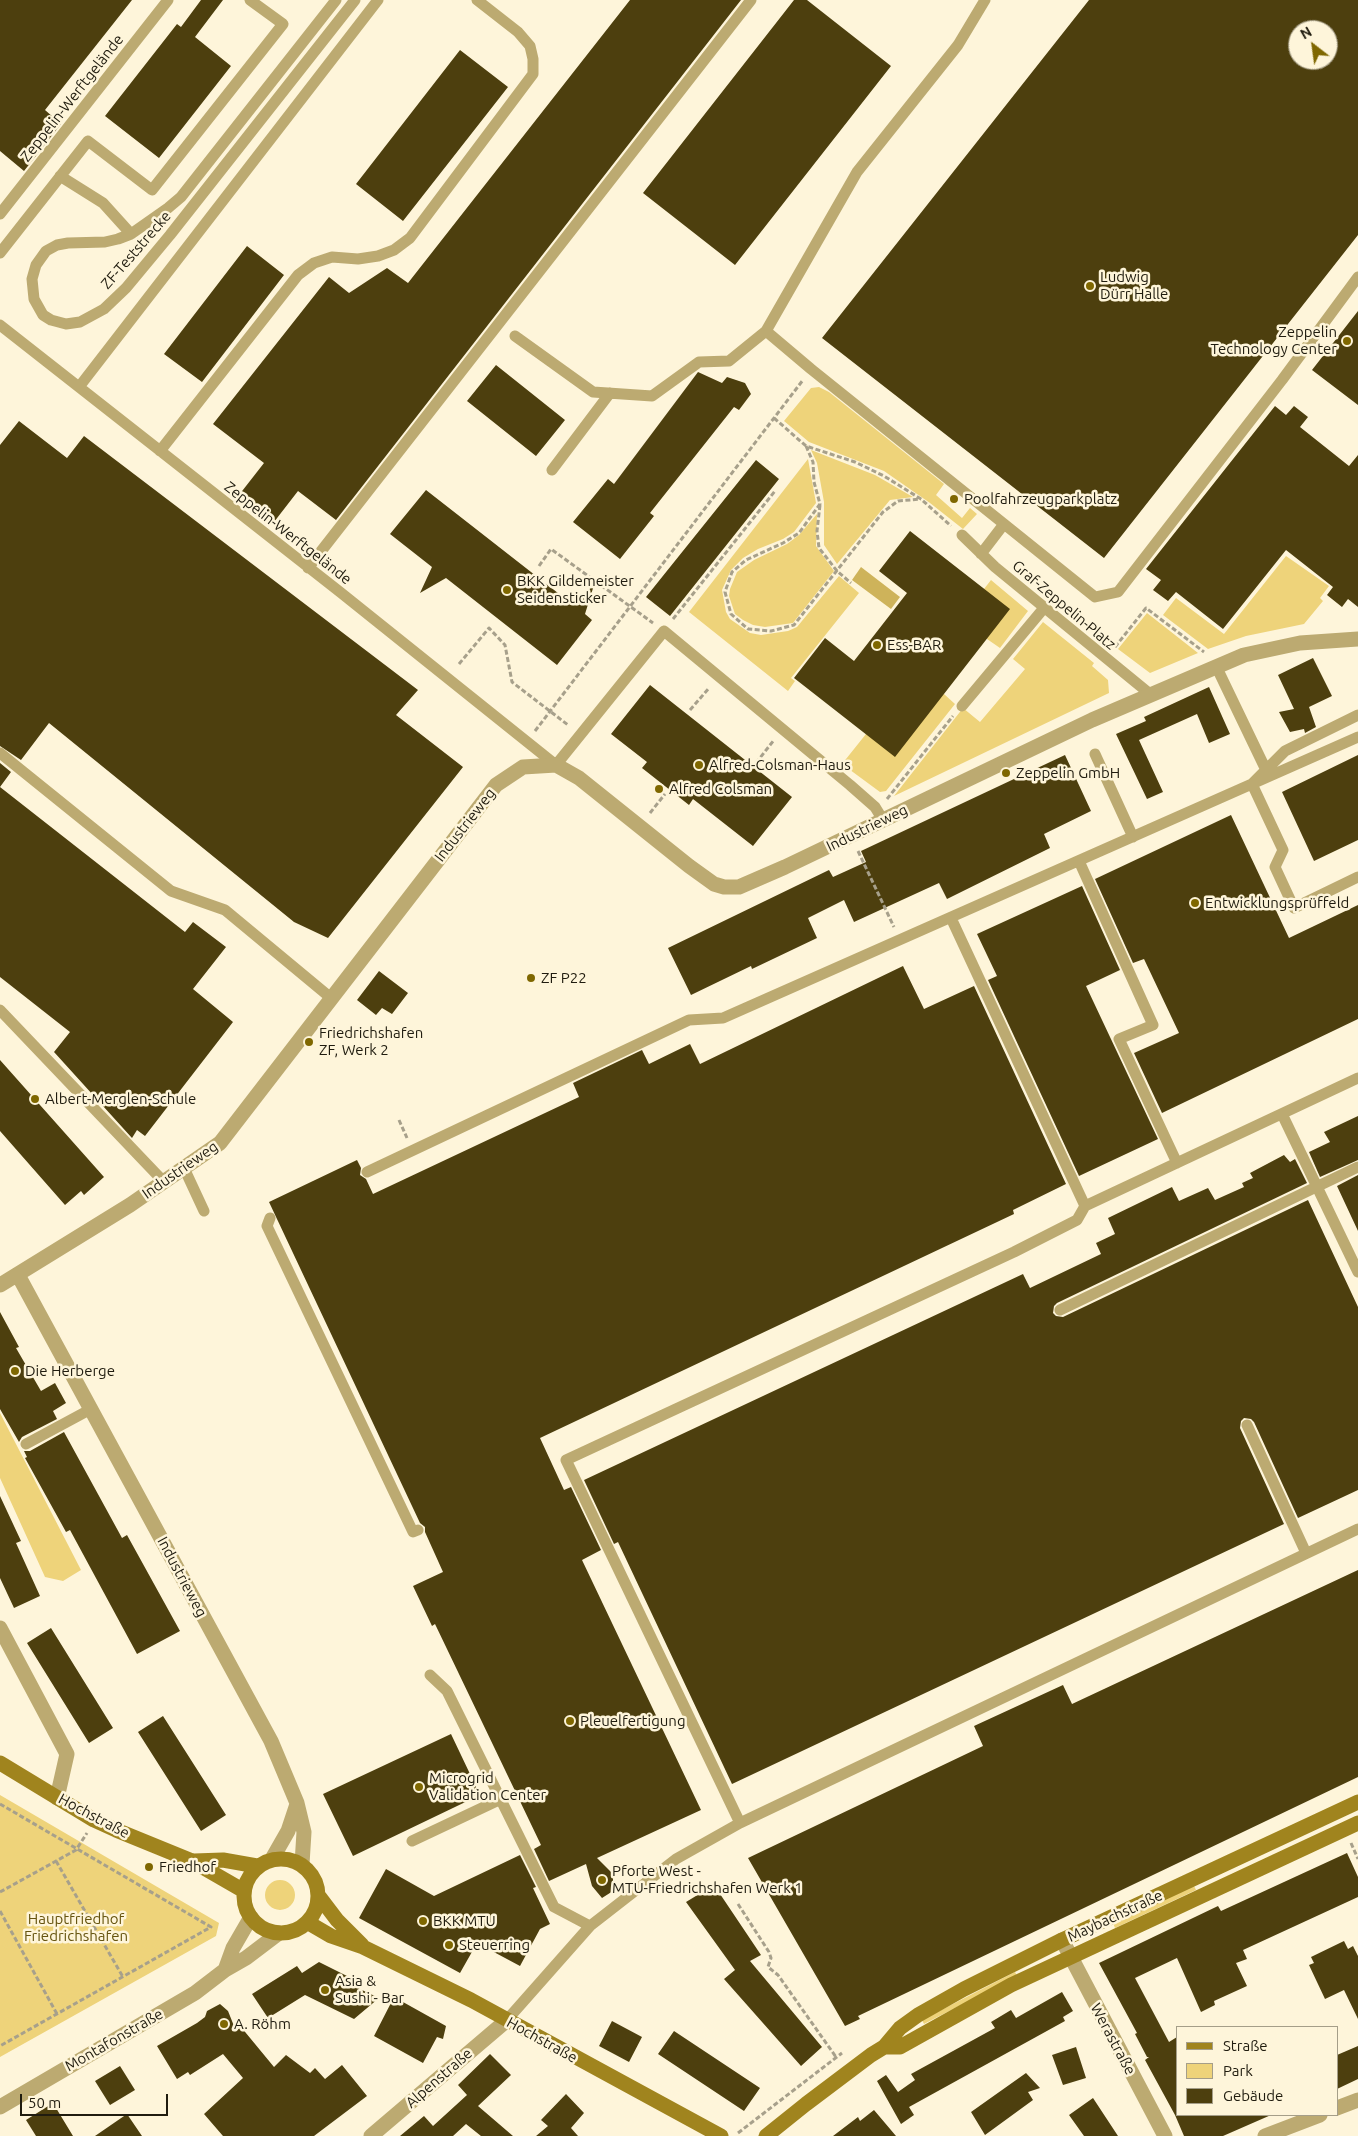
<!DOCTYPE html>
<meta charset="utf-8">
<style>
body{margin:0}
#map{position:relative;width:1358px;height:2136px;overflow:hidden;background:#fef5da;font-family:Ubuntu,sans-serif}
canvas{display:block}
.legend{position:absolute;left:1176px;top:2026px;width:162px;height:90px;box-sizing:border-box;background:#fef5da;border:1px solid #a59e89;margin:0;padding:6px 9px;list-style:none;font-size:15px;color:#201c0f}
.legend li{display:flex;align-items:center;gap:10px;height:25px}
.legend b{width:25px;border:1px solid #a59e89}
.north{position:absolute;left:1288px;top:20px;width:50px;height:50px;box-sizing:border-box;background:#fef5da;border:1px solid #a59e89;border-radius:50%;rotate:330deg;font-size:14px;font-weight:700;line-height:20px;text-align:center;color:#201c0f}
.north::after{content:'';display:block;margin:auto;width:18px;height:22px;background:#7f6700;clip-path:polygon(50% 0,100% 100%,50% 72%,0 100%)}
.scale{position:absolute;left:20px;top:2094px;width:148px;height:22px;box-sizing:border-box;border:2px solid #201c0f;border-top:0;padding-left:6px;font-size:15px;line-height:18px;white-space:nowrap;color:#201c0f;-webkit-text-stroke:4px #fef5da;paint-order:stroke}
</style>
<div id="map">
<canvas width="1358" height="2136"></canvas>
<ul class="legend">
<li><b style="height:6px;background:#a0841e"></b>Straße</li>
<li><b style="height:14px;background:#eed37a"></b>Park</li>
<li><b style="height:14px;background:#4d3f0e"></b>Gebäude</li>
</ul>
<div class="north">N</div>
<div class="scale">50 m</div>
</div>
<script>
const g = document.querySelector('canvas').getContext('2d');
g.lineJoin = 'round';
function paint(path, color) {
  g.fillStyle = color;
  g.fill(path, 'evenodd');
}
function poly(rows) {
  const path = new Path2D();
  for (const r of rows) {
    if (r.length === 3) {
      path.moveTo(r[0] + r[2], r[1]);
      path.arc(r[0], r[1], r[2], 0, 2 * Math.PI);
      continue;
    }
    path.moveTo(r[0], r[1]);
    for (let i = 2; i < r.length; i += 2) path.lineTo(r[i], r[i + 1]);
  }
  return path;
}
function strokePath(path, color, width, dash) {
  g.strokeStyle = color;
  g.lineWidth = width;
  g.lineCap = dash ? 'butt' : 'round';
  g.setLineDash(dash || []);
  g.stroke(path);
}
function drawText(font, color, halo, rows, align = 'center') {
  g.font = font + ' Ubuntu,sans-serif';
  g.lineWidth = 5;
  g.setLineDash([]);
  g.textBaseline = 'middle';
  g.strokeStyle = halo;
  g.fillStyle = color;
  for (const [text, x, y, turn = 0] of rows) {
    g.save();
    g.translate(x, y);
    g.rotate((+turn || 0) * Math.PI / 180);
    g.textAlign = isNaN(turn) ? turn : align;
    if (halo) g.strokeText(text, 0, 0);
    g.fillText(text, 0, 0);
    g.restore();
  }
}
paint(poly([
 [819,387,829,392,944,484,936,495,962,518,970,508,977,514,963,529,930,503,884,471,809,442,784,421,811,388],
 [811,450,875,475,913,497,890,500,837,564,824,545,824,502,817,463],
 [808,459,816,503,794,532,783,539,758,549,743,558,731,570,722,590,726,612,730,619,750,633,761,635,788,631,797,627,839,576,859,593,791,678,795,681,788,691,689,612],
 [817,514,816,546,834,571,793,623,765,627,753,625,743,620,735,614,729,596,730,589,737,572,754,560,787,544,799,535],
 [1286,556,1329,586,1320,598,1323,601,1304,624,1246,636,1208,649,1163,615,1176,598,1224,634],
 [991,580,1028,611,1000,648,987,639,984,589],
 [1147,613,1198,653,1150,673,1118,649],
 [1043,622,1094,663,1092,666,1108,680,1109,693,894,796,963,708,980,722,1025,669,1013,659],
 [944,694,955,704,886,791,880,792,842,764,866,734],
 [0,1413,81,1570,63,1581,45,1577,0,1478],
 [0,1795,219,1923,216,1936,0,2057],
 [280,1895,15],
 [1194,1886,1196,1890,1115,1928,1113,1923],
 [1015,1972,1017,1976,924,2024,922,2020]
]), '#eed37a');
paint(poly([
 [861,567,900,597,891,609,852,580]
]), '#ceb35a');
paint(poly([
 [0,0,132,0,45,110,61,124,24,171,0,151],
 [201,0,223,0,195,37,231,66,159,158,105,116,177,24,181,27],
 [630,0,741,0,336,520,298,491,274,522,239,495,264,463,213,424,329,277,349,293,387,268,408,283],
 [794,0,807,0,891,66,735,265,643,193],
 [1089,0,1358,0,1358,235,1104,558,822,338],
 [1298,30,1328,30,1328,60,1298,60],
 [460,50,508,87,403,221,356,184],
 [247,246,284,275,202,382,164,354],
 [1358,311,1358,405,1312,370],
 [496,365,565,420,536,456,467,401],
 [698,372,722,383,727,377,745,383,751,394,739,410,734,407,650,513,654,516,620,559,573,522,608,479,614,484],
 [1275,406,1286,415,1294,406,1308,417,1300,427,1349,466,1358,455,1358,607,1348,599,1342,607,1327,595,1333,587,1286,550,1223,629,1176,592,1168,601,1153,590,1161,580,1146,569],
 [19,421,67,458,84,436,418,690,396,715,463,767,328,938,294,922,49,723,21,760,0,746,0,445],
 [756,460,779,479,670,616,646,597],
 [426,490,572,604,594,585,585,614,592,620,557,665,446,578,420,593,432,567,390,534],
 [910,531,1010,609,895,757,794,678,825,638,854,661,907,593,879,571],
 [1313,658,1332,696,1309,707,1316,727,1305,733,1304,729,1290,732,1279,712,1294,709,1278,675],
 [650,685,792,797,753,846,693,799,689,805,642,768,647,762,611,734],
 [1209,687,1230,734,1209,743,1197,714,1139,740,1163,792,1147,799,1116,734,1146,721,1144,717],
 [1065,755,1091,811,1044,834,1050,848,947,899,939,883,854,922,844,900,808,918,817,938,752,969,751,966,691,995,668,948,829,870,833,877,866,862,861,851],
 [1358,755,1358,840,1314,861,1282,792],
 [0,763,11,772,0,787],
 [0,787,185,932,193,922,226,947,193,989,233,1022,145,1136,137,1130,132,1138,54,1052,70,1032,0,977],
 [1231,815,1289,938,1358,905,1358,1019,1162,1113,1134,1053,1179,1033,1144,959,1133,963,1095,879],
 [1082,886,1120,970,1086,986,1158,1139,1079,1176,988,980,997,976,977,934],
 [903,966,924,1009,974,986,1066,1184,1013,1210,1014,1214,540,1438,564,1490,571,1487,601,1550,582,1560,701,1810,597,1858,613,1874,613,1891,602,1898,592,1886,586,1864,549,1881,534,1849,541,1845,435,1624,432,1626,413,1586,443,1572,425,1532,425,1527,420,1523,269,1202,357,1160,361,1168,360,1175,366,1179,373,1194,579,1097,573,1083,642,1050,649,1064,690,1044,700,1064],
 [379,971,408,993,392,1014,382,1008,376,1015,357,1000],
 [0,1060,104,1177,84,1195,81,1191,65,1205,0,1131],
 [1358,1116,1358,1160,1320,1177,1309,1152,1330,1142,1324,1132],
 [1284,1155,1290,1162,1295,1159,1307,1183,1057,1303,1054,1306,1053,1313,1056,1316,1063,1317,1308,1200,1358,1307,1358,1490,1298,1518,1254,1422,1251,1419,1244,1418,1241,1421,1240,1428,1284,1524,732,1784,618,1542,614,1544,584,1480,1023,1274,1030,1288,1101,1254,1096,1243,1115,1234,1108,1218,1172,1187,1179,1201,1208,1188,1215,1200,1244,1187,1242,1183,1253,1178,1250,1173],
 [1358,1175,1358,1231,1337,1186],
 [0,1312,19,1347,16,1348,41,1391,55,1383,66,1403,53,1411,57,1419,22,1437,19,1442,0,1409],
 [64,1432,122,1538,127,1535,180,1631,137,1654,70,1530,66,1532,25,1458,27,1457,24,1451,30,1451],
 [0,1496,21,1541,16,1543,40,1596,14,1608,0,1578],
 [1358,1570,1358,1777,858,2016,860,2019,845,2026,748,1858,983,1746,974,1726,1063,1685,1072,1704],
 [51,1628,113,1728,89,1743,27,1643],
 [163,1716,226,1815,201,1831,138,1732],
 [451,1734,480,1795,353,1856,323,1794],
 [1347,1853,1358,1877,1358,1897,1243,1950,1247,1959,1236,1963,1247,1986,1214,2001,1215,2005,1201,2012,1177,1958,1135,1978,1169,2042,1177,2037,1177,2115,1271,2115,1223,2136,1184,2136,1175,2115,1145,2060,1149,2057,1147,2057,1135,2034,1137,2033,1099,1963,1218,1906,1221,1911],
 [520,1855,536,1887,533,1888,550,1924,540,1929,520,1966,477,1943,460,1973,359,1918,386,1869,434,1896],
 [714,1885,761,1955,750,1961,822,2047,801,2066,724,1979,735,1970,686,1902],
 [1344,1941,1348,1949,1353,1946,1358,1956,1358,2019,1344,1990,1325,1999,1309,1965,1314,1963,1311,1957],
 [319,1962,349,1977,345,1982,379,1998,354,2019,305,1995,268,2018,252,1994,297,1966,302,1973],
 [1062,1992,1073,2011,1063,2017,1065,2021,909,2107,914,2115,901,2124,877,2081,886,2075,898,2092,915,2080,911,2074,995,2028,991,2022,1011,2010,1016,2018],
 [394,1997,446,2026,443,2039,437,2037,423,2063,374,2036],
 [220,2004,228,2011,236,2031,241,2027,274,2067,286,2055,310,2073,315,2068,325,2079,342,2065,367,2096,314,2136,223,2136,204,2114,243,2078,223,2054,190,2075,188,2072,177,2079,157,2046,197,2023,205,2017,207,2011],
 [612,2021,642,2037,629,2062,599,2046],
 [674,2031,760,2088,744,2111,658,2054],
 [1358,2046,1358,2079,1337,2089,1337,2055],
 [1076,2047,1086,2078,1063,2085,1052,2055],
 [490,2054,511,2075,478,2106,513,2136,481,2136,466,2124,453,2136,400,2136,424,2116,433,2126,467,2095,458,2085],
 [120,2066,135,2090,110,2105,95,2081],
 [1026,2073,1040,2088,1028,2092,1033,2100,985,2135,971,2112],
 [566,2094,584,2113,571,2128,578,2136,536,2136,548,2126,541,2120],
 [1093,2098,1118,2136,1084,2136,1069,2115],
 [53,2103,73,2136,36,2136,26,2120],
 [874,2110,896,2136,833,2136,858,2117,860,2121],
 [127,2114,142,2136,95,2136]
]), '#4d3f0e');
strokePath(poly([
 [774,418,806,446,855,462,884,476,921,499,951,526],
 [806,446,813,462,814,482,820,504,799,533,783,543,746,560,732,572,725,592,731,614,748,629,771,631,794,625,883,512,898,501,921,499],
 [820,505,817,531,819,548,837,571,851,583],
 [539,566,551,549,653,623],
 [673,619,775,491],
 [1115,647,1146,608,1204,652],
 [459,664,489,628,505,645,512,682,568,725],
 [690,710,709,688],
 [535,731,803,380],
 [756,763,774,740],
 [887,799,953,716],
 [650,813,665,794],
 [858,851,894,927],
 [399,1120,407,1138],
 [0,1804,211,1927,0,2046],
 [1351,1843,1358,1859],
 [56,1861,123,1977],
 [0,1892,76,1850,87,1833],
 [738,1904,769,1952,771,1958,768,1967,778,1975,836,2057],
 [0,1911,57,2014],
 [738,2133,842,2053]
]), '#a7a08b', 3, [5, 2.5]);
strokePath(poly([
 [336,0,181,197,168,208,131,234,118,239,105,242,68,243,57,245,46,251,36,265,32,279,34,299,43,315,51,320,66,324,80,322,104,309,126,288,170,235,355,0],
 [985,0,958,45,857,172,766,331,811,369,1095,597,1118,592,1282,380,1358,277],
 [60,176,103,203,131,234],
 [0,214,168,0],
 [0,253,88,141,152,190,283,24,250,0],
 [0,325,340,592,556,765,664,631,850,785,875,807,883,820],
 [515,336,593,392,652,396,699,362,729,361,766,331],
 [79,387,378,0],
 [160,451,298,275,314,263,332,257,358,259,378,256,394,250,410,238,533,74,533,59,530,46,518,32,477,0],
 [552,470,610,393],
 [962,535,995,567,1150,694],
 [981,554,1004,524],
 [308,568,751,0],
 [1216,666,1266,770],
 [962,706,1044,608],
 [1358,715,1285,751,1252,784,1283,850,1275,867,1294,908,1358,877],
 [0,753,171,891,225,910,331,998],
 [1095,754,1133,837],
 [1079,861,1153,1025,1119,1039,1177,1163],
 [951,918,1085,1206],
 [0,1010,164,1182],
 [1282,1114,1358,1272],
 [184,1168,204,1211],
 [367,1172,689,1020,723,1018,1358,737],
 [270,1218,267,1226,413,1532,418,1530],
 [1060,1310,1358,1167],
 [1247,1425,1306,1553],
 [26,1444,91,1409],
 [430,1675,447,1691,554,1907,590,1926],
 [740,1823,566,1460,1014,1252,1077,1220,1085,1206,1358,1078],
 [412,1841,501,1799],
 [506,2021,590,1926,676,1859,740,1823,1358,1529]
]), '#bcaa71', 11);
strokePath(poly([
 [18,1275,271,1741,297,1803,304,1832,302,1864],
 [0,1285,130,1205,220,1143,496,785,523,767,556,765,579,778,689,866,714,884,724,887,739,887,785,867,1092,720,1244,655,1300,643,1358,639],
 [0,1628,67,1754,57,1798],
 [272,1859,288,1831,297,1804],
 [1062,1940,1165,2136],
 [225,1970,233,1948,251,1917],
 [0,2107,195,1993,225,1970,246,1958,279,1933],
 [1337,2108,1358,2100],
 [371,2136,506,2021],
 [1265,2136,1320,2115]
]), '#bcaa71', 15);
strokePath(poly([
 [0,1763,94,1820,116,1830,192,1861,244,1891],
 [281,1896,37],
 [194,1861,223,1860,257,1866],
 [318,1895,337,1920,362,1945],
 [307,1922,331,1936,363,1947,471,2000,721,2136],
 [884,2047,900,2047,1011,1985,1358,1823],
 [766,2136,806,2104,871,2055,884,2047,900,2028,918,2015,964,1989,1062,1940,1358,1802]
]), '#a0841e', 15);
for (const [x, y, r, color] of [
 [1090,286,5,"#7f6700"],
 [1347,341,5,"#7f6700"],
 [954,499,5,"#7f6700"],
 [507,590,5,"#7f6700"],
 [877,645,5,"#7f6700"],
 [699,765,5,"#7f6700"],
 [1006,773,5,"#7f6700"],
 [659,789,5,"#7f6700"],
 [1195,903,5,"#7f6700"],
 [531,978,5,"#7f6700"],
 [309,1042,5,"#7f6700"],
 [35,1099,5,"#7f6700"],
 [15,1371,5,"#7f6700"],
 [570,1721,5,"#7f6700"],
 [419,1787,5,"#7f6700"],
 [149,1867,5,"#7f6700"],
 [602,1880,5,"#7f6700"],
 [423,1921,5,"#7f6700"],
 [449,1945,5,"#7f6700"],
 [325,1990,5,"#7f6700"],
 [224,2024,5,"#7f6700"]
]) {
  const dot = new Path2D();
  dot.arc(x, y, r, 0, 2 * Math.PI);
  g.fillStyle = color;
  g.fill(dot);
  strokePath(dot, '#fef5da', 2);
}
drawText('15px', '#201c0f', '#fef5da', [
 ["Zeppelin-Werftgelände",72,98,-52],
 ["ZF-Teststrecke",136,250,-49],
 ["Zeppelin-Werftgelände",288,533,38],
 ["Graf-Zeppelin-Platz",1064,605,40],
 ["Industrieweg",465,825,-52],
 ["Industrieweg",867,828,-26],
 ["Industrieweg",180,1170,-35],
 ["Industrieweg",182,1577,62],
 ["Hochstraße",94,1816,28],
 ["Maybachstraße",1115,1916,-25],
 ["Werastraße",1113,2039,62],
 ["Montafonstraße",114,2040,-30],
 ["Hochstraße",542,2040,29],
 ["Alpenstraße",439,2078,-41]
]);
drawText('15px', '#201c0f', '#fef5da', [
 ["Ludwig",1100,277],
 ["Dürr Halle",1100,294],
 ["Zeppelin",1337,332,"right"],
 ["Technology Center",1337,349,"right"],
 ["Poolfahrzeugparkplatz",964,499],
 ["BKK Gildemeister",517,581],
 ["Seidensticker",517,598],
 ["Ess-BAR",887,645],
 ["Alfred-Colsman-Haus",709,765],
 ["Zeppelin GmbH",1016,773],
 ["Alfred Colsman",669,789],
 ["Entwicklungsprüffeld",1205,903],
 ["ZF P22",541,978],
 ["Friedrichshafen",319,1033],
 ["ZF, Werk 2",319,1050],
 ["Albert-Merglen-Schule",45,1099],
 ["Die Herberge",25,1371],
 ["Pleuelfertigung",580,1721],
 ["Microgrid",429,1778],
 ["Validation Center",429,1795],
 ["Friedhof",159,1867],
 ["Pforte West -",612,1871],
 ["MTU-Friedrichshafen Werk 1",612,1888],
 ["BKK MTU",433,1921],
 ["Steuerring",459,1945],
 ["Asia &",335,1981],
 ["Sushi - Bar",335,1998],
 ["A. Röhm",234,2024]
], 'left');
drawText('15px', '#66540f', '#fef5da', [
 ["Hauptfriedhof",76,1919],
 ["Friedrichshafen",76,1936]
]);
</script>
